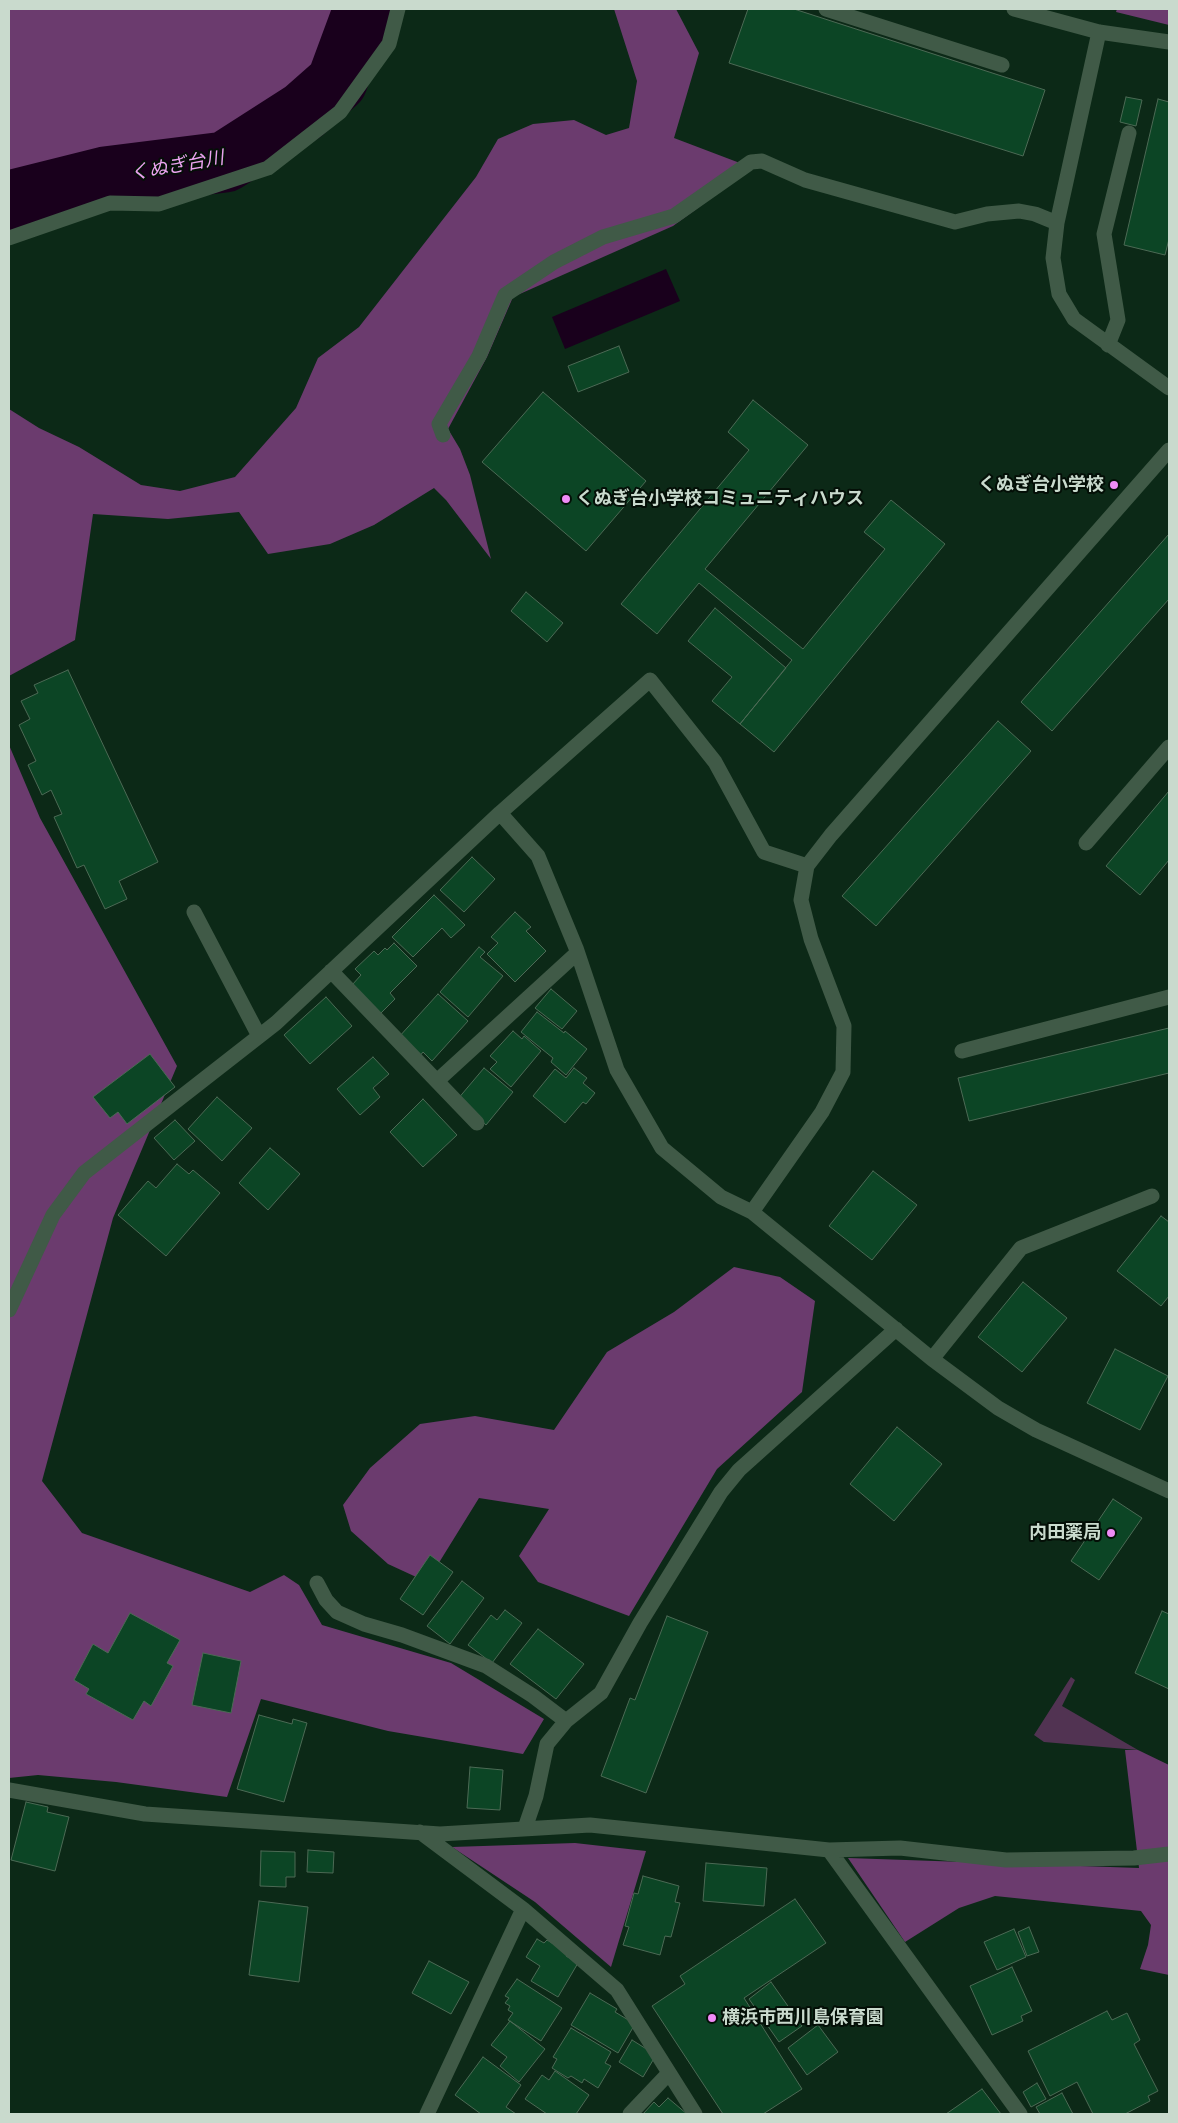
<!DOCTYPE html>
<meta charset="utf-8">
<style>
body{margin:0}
#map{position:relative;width:1178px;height:2123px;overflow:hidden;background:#0c2917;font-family:Literata,serif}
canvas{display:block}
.frame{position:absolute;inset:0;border:10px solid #c9dacd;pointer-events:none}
</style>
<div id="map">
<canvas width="1178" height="2123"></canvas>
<div class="frame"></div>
</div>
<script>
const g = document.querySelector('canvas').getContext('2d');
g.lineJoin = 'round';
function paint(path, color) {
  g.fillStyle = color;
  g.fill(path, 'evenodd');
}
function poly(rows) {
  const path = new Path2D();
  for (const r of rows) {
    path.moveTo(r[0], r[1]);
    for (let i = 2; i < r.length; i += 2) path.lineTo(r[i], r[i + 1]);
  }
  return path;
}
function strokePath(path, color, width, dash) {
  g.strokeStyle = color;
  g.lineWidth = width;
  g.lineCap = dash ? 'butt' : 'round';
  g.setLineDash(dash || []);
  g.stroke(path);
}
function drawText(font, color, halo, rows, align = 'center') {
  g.font = font + ' Literata,"Noto Sans JP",serif';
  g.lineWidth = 4;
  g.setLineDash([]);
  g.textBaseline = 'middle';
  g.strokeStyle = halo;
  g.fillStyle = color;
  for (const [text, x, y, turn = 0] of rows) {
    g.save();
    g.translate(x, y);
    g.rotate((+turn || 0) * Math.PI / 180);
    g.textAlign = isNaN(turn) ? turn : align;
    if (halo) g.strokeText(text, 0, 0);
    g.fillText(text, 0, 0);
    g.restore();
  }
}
paint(poly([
 [1071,1677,1075,1680,1062,1706,1138,1750,1044,1742,1034,1735]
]), '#513352');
paint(poly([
 [9,9,380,9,343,91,265,158,173,193,106,201,9,227],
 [614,9,676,9,699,53,674,138,753,168,673,226,513,297,487,357,448,429,460,449,470,475,491,559,446,500,434,488,374,525,330,544,268,554,239,512,168,519,93,514,75,640,9,676,9,409,39,428,79,447,141,485,180,491,235,477,296,408,318,358,359,327,476,177,498,139,533,124,574,120,606,135,629,128,637,81],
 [1117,9,1169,9,1169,25,1116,12],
 [9,745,40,818,177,1066,113,1218,42,1481,82,1533,250,1592,284,1575,299,1585,322,1625,451,1663,544,1719,523,1754,388,1731,261,1699,227,1797,116,1782,38,1775,9,1778],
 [734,1267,780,1277,815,1301,802,1392,717,1469,629,1616,538,1582,519,1556,549,1509,479,1498,427,1582,388,1564,351,1531,343,1505,370,1468,420,1424,475,1416,554,1430,607,1352,674,1312],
 [1125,1750,1138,1750,1169,1765,1169,1975,1140,1969,1148,1945,1151,1925,1141,1911,995,1896,959,1908,905,1942,848,1858,1139,1868],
 [575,1843,646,1851,611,1967,535,1902,452,1847]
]), '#6b3b6e');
paint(poly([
 [666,269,680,301,565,349,552,317]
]), '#19001c');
strokePath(poly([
 [9,201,105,177,225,162,303,112,337,82,364,9]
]), '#19001c', 61);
const building = poly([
 [748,9,794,9,1045,90,1023,156,729,63,748,9],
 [1126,97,1142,100,1136,126,1120,122,1126,97],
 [1158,99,1169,102,1169,239,1165,255,1124,245,1158,99],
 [619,346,629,372,578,392,568,366,619,346],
 [543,392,646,481,586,551,482,462,543,392],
 [753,400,808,445,705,569,803,649,885,549,864,532,891,500,945,544,774,752,740,724,792,660,699,583,657,634,621,604,749,450,728,432,753,400],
 [1169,534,1169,599,1052,731,1021,702,1169,534],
 [526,592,563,623,547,642,511,611,526,592],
 [715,608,786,668,740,724,712,701,732,677,688,641,715,608],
 [68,670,158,862,119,881,127,899,105,909,84,865,77,868,54,817,62,814,51,790,42,795,28,765,36,761,19,725,30,719,21,701,38,693,34,685,68,670],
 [998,721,1031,751,876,926,842,896,998,721],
 [1169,791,1169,860,1140,895,1106,866,1169,791],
 [472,857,495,879,464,912,440,890,472,857],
 [434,895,465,925,451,938,442,928,413,957,392,937,434,895],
 [515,912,531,927,526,931,546,951,515,982,487,954,498,943,491,937,515,912],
 [394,943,417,966,390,993,395,999,380,1014,352,985,361,975,355,969,374,951,378,955,385,948,387,950,394,943],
 [479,947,485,952,480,957,503,976,468,1017,440,992,479,947],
 [551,989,577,1011,562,1029,535,1008,551,989],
 [438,994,468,1021,432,1061,423,1052,419,1057,398,1038,438,994],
 [326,997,352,1026,310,1064,284,1035,326,997],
 [537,1012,564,1033,565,1031,587,1049,566,1075,551,1062,553,1058,521,1032,537,1012],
 [1169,1028,1169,1073,969,1121,958,1078,1169,1028],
 [513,1031,522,1039,524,1036,541,1051,511,1087,490,1069,497,1062,490,1056,513,1031],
 [150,1054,175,1087,127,1124,118,1112,110,1118,93,1097,150,1054],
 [373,1057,389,1074,373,1088,380,1097,360,1115,337,1089,373,1057],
 [484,1068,513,1092,486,1125,457,1100,484,1068],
 [574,1068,587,1078,583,1083,595,1093,586,1104,583,1102,565,1123,533,1096,555,1069,566,1078,574,1068],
 [217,1097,252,1128,222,1161,188,1129,217,1097],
 [423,1099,457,1135,423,1167,390,1132,423,1099],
 [175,1120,195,1141,174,1160,154,1138,175,1120],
 [270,1148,300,1174,268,1210,239,1183,270,1148],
 [177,1164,189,1174,193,1170,220,1193,166,1256,118,1215,148,1181,156,1188,177,1164],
 [873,1171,917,1205,872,1260,829,1226,873,1171],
 [1161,1216,1169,1222,1169,1296,1161,1306,1117,1271,1161,1216],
 [1023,1282,1067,1318,1022,1372,978,1337,1023,1282],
 [1115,1349,1168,1376,1140,1430,1087,1403,1115,1349],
 [897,1427,942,1464,894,1521,850,1484,897,1427],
 [1113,1499,1142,1518,1099,1580,1071,1561,1113,1499],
 [430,1555,453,1572,423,1615,400,1599,430,1555],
 [462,1581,484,1598,450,1644,427,1626,462,1581],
 [505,1610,522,1623,492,1663,468,1645,491,1615,497,1620,505,1610],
 [1162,1611,1169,1614,1169,1689,1135,1673,1162,1611],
 [130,1613,180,1640,167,1663,173,1666,151,1706,144,1701,133,1720,86,1694,89,1689,74,1680,93,1644,108,1653,130,1613],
 [667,1616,708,1632,646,1793,601,1776,630,1698,635,1700,667,1616],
 [538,1629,584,1664,556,1699,510,1664,538,1629],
 [203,1653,241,1661,231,1713,192,1705,203,1653],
 [259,1715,292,1724,293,1719,307,1723,284,1802,237,1789,259,1715],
 [470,1767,503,1770,500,1810,467,1808,470,1767],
 [26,1802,48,1807,47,1812,69,1817,55,1871,11,1860,26,1802],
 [308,1850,334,1852,333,1873,307,1872,308,1850],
 [261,1851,295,1852,295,1877,286,1877,286,1887,260,1886,261,1851],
 [706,1863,767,1868,764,1906,703,1901,706,1863],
 [643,1876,679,1886,675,1902,680,1903,671,1937,665,1936,660,1955,623,1945,629,1927,625,1926,634,1893,638,1894,643,1876],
 [795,1899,826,1943,744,1998,802,2089,763,2114,723,2114,652,2006,685,1984,680,1976,795,1899],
 [259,1901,308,1907,299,1982,249,1975,259,1901],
 [1029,1927,1039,1952,1027,1956,1018,1932,1029,1927],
 [1014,1929,1026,1957,997,1970,984,1942,1014,1929],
 [537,1939,544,1943,547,1940,568,1953,566,1956,578,1963,558,1997,531,1981,540,1966,526,1957,537,1939],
 [429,1961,469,1982,451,2014,412,1993,429,1961],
 [1012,1967,1032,2011,1021,2016,1023,2021,992,2035,970,1986,1012,1967],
 [517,1979,562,2008,541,2041,508,2020,513,2013,508,2010,510,2006,505,2003,509,1998,505,1996,517,1979],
 [771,1982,802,2026,779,2042,749,1999,771,1982],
 [590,1993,617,2009,615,2012,635,2024,618,2053,571,2025,590,1993],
 [1107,2011,1112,2020,1127,2013,1140,2040,1134,2044,1158,2091,1148,2096,1150,2101,1125,2114,1093,2114,1077,2082,1050,2096,1028,2051,1107,2011],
 [510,2021,545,2049,519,2082,500,2066,507,2057,491,2045,510,2021],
 [818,2025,838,2052,807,2075,788,2048,818,2025],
 [571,2028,611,2052,605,2063,611,2066,598,2088,584,2079,582,2083,571,2076,568,2078,552,2068,557,2059,553,2057,571,2028],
 [632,2040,656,2055,643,2077,619,2062,632,2040],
 [483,2057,521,2085,506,2107,516,2114,481,2114,455,2095,483,2057],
 [555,2071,589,2095,576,2114,547,2114,525,2099,542,2075,549,2080,555,2071],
 [1037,2083,1046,2099,1031,2107,1023,2092,1037,2083],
 [982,2089,1001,2114,946,2114,982,2089],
 [1062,2093,1073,2114,1040,2114,1036,2107,1062,2093],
 [668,2098,687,2114,643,2114,654,2102,659,2107,668,2098]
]);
paint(building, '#0c4525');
strokePath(building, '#4c6a55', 1);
strokePath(poly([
 [826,9,1002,65],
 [1014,9,1099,32,1169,42],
 [1099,32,1057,223,1053,258,1059,294,1074,319,1169,388],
 [9,238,110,203,159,204,268,168,340,112,389,44,398,9],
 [1108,345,1118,320,1104,234,1129,133],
 [443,435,439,424,479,356,505,295,554,262,603,237,674,216,751,162,762,161,805,180,955,222,987,214,1019,211,1035,214,1057,223],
 [500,813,538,856,576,948,617,1070,662,1148,721,1197,752,1212,932,1359,998,1408,1036,1430,1169,1491],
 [1086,843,1169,747],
 [194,912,259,1036],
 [331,971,477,1123],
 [962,1051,1169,997],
 [437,1081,577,953],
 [752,1212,822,1112,843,1072,844,1026,811,939,801,900,807,866,831,835,1169,450],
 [9,1310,53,1215,84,1173,276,1023,500,813,650,680,715,762,764,852,807,866],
 [932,1359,1021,1248,1152,1196],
 [317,1583,326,1600,337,1612,364,1624,402,1635,486,1666,533,1696,566,1721],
 [9,1790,145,1814,440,1834,590,1825,829,1850,1020,2114],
 [525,1828,536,1796,547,1744,566,1721,601,1693,640,1623,721,1492,739,1470,896,1329],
 [420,1832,523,1909,617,1990,695,2114],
 [829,1850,900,1848,1006,1860,1134,1858,1169,1854],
 [427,2114,523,1909],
 [630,2114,669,2073]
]), '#405a47', 15);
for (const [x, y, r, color] of [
 [1114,485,5,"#ef8bf6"],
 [566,499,5,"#ef8bf6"],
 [1111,1533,5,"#ef8bf6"],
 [712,2018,5,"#ef8bf6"]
]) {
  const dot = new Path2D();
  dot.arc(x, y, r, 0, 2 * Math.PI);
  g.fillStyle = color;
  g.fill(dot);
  strokePath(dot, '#040f07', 2);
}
drawText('bold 18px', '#c9dacd', '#040f07', [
 ["くぬぎ台小学校",1104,485],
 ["くぬぎ台小学校コミュニティハウス",576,499,"left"],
 ["内田薬局",1101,1533],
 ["横浜市西川島保育園",722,2018,"left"]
], 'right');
drawText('italic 19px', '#e9a2ee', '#040f07', [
 ["くぬぎ台川",177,166,-10]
]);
</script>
